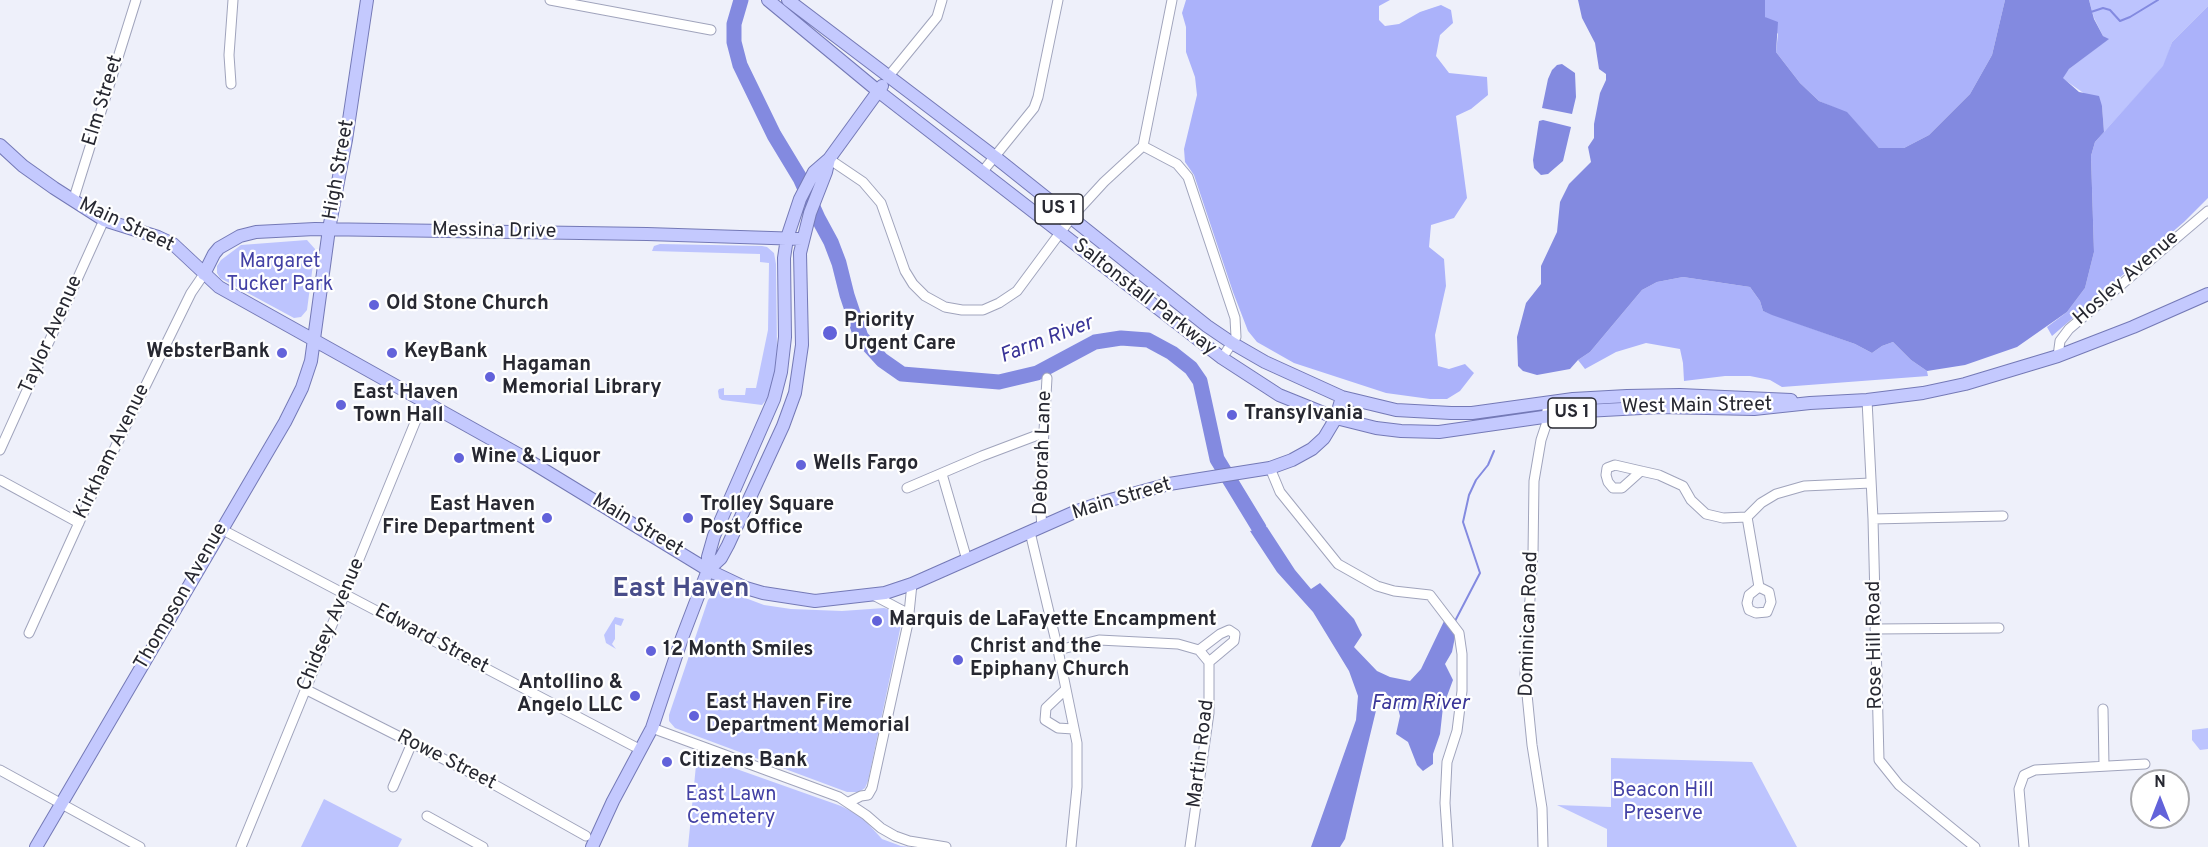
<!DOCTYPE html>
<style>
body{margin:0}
#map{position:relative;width:2208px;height:847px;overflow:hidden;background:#eef0fa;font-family:Overpass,sans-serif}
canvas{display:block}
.north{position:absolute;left:2130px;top:769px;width:60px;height:60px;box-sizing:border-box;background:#fff;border:2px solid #a9a9ad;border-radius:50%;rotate:0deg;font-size:16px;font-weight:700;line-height:24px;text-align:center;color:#272831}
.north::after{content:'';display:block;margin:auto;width:21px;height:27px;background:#6262da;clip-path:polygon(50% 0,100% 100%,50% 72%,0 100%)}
</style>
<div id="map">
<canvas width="2208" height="847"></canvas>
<div class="north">N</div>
</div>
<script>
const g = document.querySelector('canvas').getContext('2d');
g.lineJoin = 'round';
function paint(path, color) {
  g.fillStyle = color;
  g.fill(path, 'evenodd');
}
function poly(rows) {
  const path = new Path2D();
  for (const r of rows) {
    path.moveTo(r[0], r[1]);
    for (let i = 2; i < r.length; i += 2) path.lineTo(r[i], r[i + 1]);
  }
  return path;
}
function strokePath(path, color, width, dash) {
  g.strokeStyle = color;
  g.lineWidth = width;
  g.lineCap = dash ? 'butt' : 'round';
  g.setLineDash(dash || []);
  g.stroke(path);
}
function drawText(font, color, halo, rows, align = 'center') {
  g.font = font + ' Overpass,sans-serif';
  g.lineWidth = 4.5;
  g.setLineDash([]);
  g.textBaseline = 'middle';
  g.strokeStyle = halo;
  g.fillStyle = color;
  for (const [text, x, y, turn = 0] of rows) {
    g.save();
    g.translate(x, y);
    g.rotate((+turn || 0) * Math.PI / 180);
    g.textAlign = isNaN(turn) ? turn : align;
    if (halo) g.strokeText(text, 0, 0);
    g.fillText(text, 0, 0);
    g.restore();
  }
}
paint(poly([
 [2089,0,2208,0,2208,6,2172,42,2164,66,2104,132,2102,106,2062,78,2069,69,2108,39,2103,36,2094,18],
 [307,240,315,249,307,310,301,317,294,318,220,278,217,273,217,266,221,260,241,245],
 [660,244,762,246,767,247,774,253,776,264,777,350,775,374,767,399,762,405,722,400,719,398,718,391,719,389,724,388,724,395,745,395,746,388,756,388,768,330,769,263,760,262,760,254,652,251,654,246],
 [724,590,764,605,791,609,842,611,884,608,895,611,902,620,868,781,865,788,859,792,847,792,675,728,669,721,669,715,708,600,716,591],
 [615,617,624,619,621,626,615,624,615,639,612,644,616,649,606,643,604,635],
 [2208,728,2208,749,2200,750,2192,740,2192,730],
 [697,755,841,806,861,816,882,839,901,846,911,847,688,847],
 [1611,758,1752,762,1797,847,1607,847,1607,829,1557,805,1611,807],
 [324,799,402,839,398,847,301,847]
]), '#bdc4fe');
paint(poly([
 [1186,0,1390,0,1379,6,1379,20,1385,26,1399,24,1420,12,1441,5,1451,10,1453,23,1440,35,1436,56,1449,73,1487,77,1488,95,1471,109,1456,116,1467,198,1454,218,1431,225,1429,247,1444,259,1446,286,1435,335,1438,366,1449,369,1465,364,1474,373,1460,391,1447,399,1430,399,1386,393,1294,363,1257,342,1248,331,1233,292,1194,175,1185,162,1184,149,1197,95,1195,77,1186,52,1186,27,1182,13],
 [1765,0,2005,0,1992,55,1970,94,1929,135,1904,148,1879,148,1847,113,1819,101,1800,83,1776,52,1778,34,1765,17],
 [2208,6,2208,198,2184,222,2052,336,2047,327,2067,312,2085,288,2094,252,2091,156,2095,142,2163,66,2172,42],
 [1683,277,1750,287,1760,301,1763,311,1855,344,1872,353,1882,346,1893,342,1911,360,1927,371,1928,376,1782,387,1770,380,1750,376,1725,376,1684,381,1683,363,1680,349,1646,343,1616,352,1585,369,1578,360,1590,352,1642,290,1657,282]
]), '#abb2fa');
paint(poly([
 [1578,0,1765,0,1765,17,1778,22,1776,52,1800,83,1819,101,1847,112,1879,148,1904,148,1929,135,1970,94,1992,55,2005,0,2089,0,2094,19,2103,36,2109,39,2069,69,2063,78,2079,92,2099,96,2102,106,2104,132,2095,142,2091,156,2094,252,2085,288,2067,312,2017,347,1965,365,1927,371,1911,360,1893,342,1882,346,1872,353,1855,344,1772,315,1763,311,1760,301,1750,287,1683,277,1657,282,1642,290,1590,352,1578,360,1570,369,1537,375,1523,371,1518,366,1517,337,1526,303,1541,284,1541,266,1557,232,1560,202,1569,184,1591,162,1588,147,1594,138,1594,124,1600,93,1606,80,1606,74,1599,69,1595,43,1582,18],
 [1562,64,1575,73,1576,97,1572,114,1542,108,1548,79,1552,70,1557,65],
 [1543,120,1571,127,1563,161,1548,174,1541,175,1534,168,1533,160,1539,121],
 [1267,527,1295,570,1311,589,1320,583,1354,619,1362,635,1354,647,1377,671,1390,677,1410,681,1421,669,1445,619,1456,632,1452,652,1445,664,1453,680,1443,707,1440,734,1433,754,1433,764,1423,771,1417,765,1408,742,1396,734,1400,716,1398,708,1386,693,1380,694,1345,839,1340,847,1311,847,1356,720,1358,696,1349,671,1313,612,1277,572,1250,531]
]), '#838ae0');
strokePath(poly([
 [2091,12,2103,8,2110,10,2120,21,2130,17,2158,0],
 [1454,623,1480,573,1463,522,1469,495,1476,480,1488,465,1494,451]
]), '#838ae0', 2);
strokePath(poly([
 [741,0,734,24,734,42,740,65,774,135,800,178,818,218,831,242,839,263,847,295,861,337,882,360,902,374,999,382,1037,373,1095,342,1121,338,1148,340,1172,353,1191,368,1200,381,1217,459,1259,528]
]), '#838ae0', 15);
const minor = poly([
 [550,0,711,30],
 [888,77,937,17,942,0],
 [231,84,229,55,233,0],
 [1143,146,1177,164,1188,177,1235,318,1236,337,1222,358],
 [1143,146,1172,0],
 [829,159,863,182,881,203,905,271,913,284,925,296,945,307,962,310,983,310,999,303,1017,291,1071,218,1104,182,1143,146],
 [983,171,1034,108,1038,97,1058,0],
 [73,201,136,0],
 [2058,356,2060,341,2069,329,2208,211],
 [1867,400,1873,519,1879,760,1899,785,1975,847],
 [0,450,104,220],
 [1270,468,1280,492,1338,564,1377,586,1394,591,1430,595,1459,633,1462,654,1462,691,1457,731,1447,762,1445,803,1448,847],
 [1641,471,1622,488,1613,488,1608,482,1606,475,1607,468,1615,465,1641,471,1659,475,1683,486,1691,500,1706,514,1723,518,1747,517],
 [942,474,967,560],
 [0,480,79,523],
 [907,488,982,456,1043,433],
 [1873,519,2003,516],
 [1042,527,1040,501,1047,378],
 [221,529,641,750],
 [1030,532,1058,650,1077,743,1077,787,1071,847],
 [1759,587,1749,595,1747,603,1749,610,1756,613,1767,612,1771,602,1769,592,1759,587,1747,517,1761,503,1776,494,1804,486,1871,483],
 [875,596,909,614],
 [1875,629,1999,628],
 [29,633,87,505,191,293,204,274],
 [1058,650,1099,640,1178,644,1199,650,1209,662,1234,641,1235,634,1229,630,1220,634,1199,650],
 [305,689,495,785,586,836],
 [1066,689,1046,708,1045,720,1058,728,1073,729],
 [2103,709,2104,766],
 [652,728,839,797,866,815,881,828,895,836,909,841,946,847],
 [0,770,140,847],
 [393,787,412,743],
 [849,802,861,796,868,795,872,788,908,623,912,584],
 [427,816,483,847],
 [241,847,423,403],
 [1190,847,1209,713,1209,662],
 [1543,847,1542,808,1532,745,1525,674,1533,554,1534,481,1541,440,1546,425,1547,410],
 [2024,847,2019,789,2024,775,2035,770,2145,764]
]);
const major = poly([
 [768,0,878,91,1222,358,1279,395,1336,418,1376,428,1401,431,1439,432,1585,411,1660,407,1754,409,1810,403,1867,400,1923,393,1965,384,2058,356,2133,327,2208,294],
 [788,0,995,157,1207,326,1232,343,1265,362,1342,397,1396,410,1451,413,1472,413,1573,399,1627,396,1680,395,1791,400],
 [0,145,23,166,54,188,104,220,158,237,173,244,219,287,518,454,708,570,746,588,763,593,815,601,885,593,912,584,1077,511,1103,502,1169,484,1270,468,1292,460,1312,449,1324,438,1336,418,1342,397],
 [204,274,214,254,219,248,240,236,256,232,315,229,647,234,802,239],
 [708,570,721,558,728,545,783,426,795,393,802,345,800,253,810,213,826,172,829,159],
 [36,847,285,422,302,388,311,361,329,229,346,140,367,0],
 [592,847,613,801,652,728,682,638,708,570,708,557,714,536,774,399,781,372,785,337,784,258,787,238,800,199,814,172,829,159,882,86]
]);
strokePath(minor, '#a0a4bc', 11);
strokePath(major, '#7479b6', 14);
strokePath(minor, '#fff', 9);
strokePath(major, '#c4c9fe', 12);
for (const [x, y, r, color] of [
 [374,305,6,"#6262da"],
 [830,333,8,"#6262da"],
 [282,353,6,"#6262da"],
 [392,353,6,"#6262da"],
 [490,377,6,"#6262da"],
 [341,405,6,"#6262da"],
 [1232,415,6,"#6262da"],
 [459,458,6,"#6262da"],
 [801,465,6,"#6262da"],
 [547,518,6,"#6262da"],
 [688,518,6,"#6262da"],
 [877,621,6,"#6262da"],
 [651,651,6,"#6262da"],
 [958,660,6,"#6262da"],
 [635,696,6,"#6262da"],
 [694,716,6,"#6262da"],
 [667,762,6,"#6262da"]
]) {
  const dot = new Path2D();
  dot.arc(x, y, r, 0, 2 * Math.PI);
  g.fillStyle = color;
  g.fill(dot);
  strokePath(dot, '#fff', 2);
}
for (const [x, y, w] of [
 [1059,209,48],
 [1572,413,48]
]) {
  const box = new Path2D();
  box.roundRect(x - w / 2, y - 15, w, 30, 4.5);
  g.fillStyle = '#fff';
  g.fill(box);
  strokePath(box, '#272831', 1.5);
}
drawText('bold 18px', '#272831', null, [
 ["US 1",1059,209],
 ["US 1",1572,413]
]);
drawText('20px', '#272831', '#fff', [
 ["Elm Street",104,101,-73],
 ["High Street",340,170,-80],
 ["Main Street",126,226,25],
 ["Messina Drive",494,232,1],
 ["Hosley Avenue",2127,279,-41],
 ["Saltonstall Parkway",1144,298,38],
 ["Taylor Avenue",52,335,-66],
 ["West Main Street",1697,407,-1],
 ["Kirkham Avenue",113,452,-64],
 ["Deborah Lane",1044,453,-88],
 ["Main Street",1122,500,-17],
 ["Main Street",637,526,31],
 ["Thompson Avenue",182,597,-60],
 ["Dominican Road",1530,624,-88],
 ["Chidsey Avenue",332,625,-67],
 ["Edward Street",431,640,28],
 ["Rose Hill Road",1876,645,-91],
 ["Martin Road",1202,754,-83],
 ["Rowe Street",446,761,27]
]);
drawText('20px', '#4341a5', '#fff', [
 ["Margaret",280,263],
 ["Tucker Park",280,286],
 ["Beacon Hill",1663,792],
 ["Preserve",1663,815],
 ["East Lawn",731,796],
 ["Cemetery",731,819]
]);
drawText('bold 20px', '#272831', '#fff', [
 ["Old Stone Church",386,305],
 ["Priority",844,322],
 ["Urgent Care",844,345],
 ["WebsterBank",270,353,"right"],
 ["KeyBank",404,353],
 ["Hagaman",502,366],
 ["Memorial Library",502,389],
 ["East Haven",353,394],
 ["Town Hall",353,417],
 ["Transylvania",1244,415],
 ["Wine & Liquor",471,458],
 ["Wells Fargo",813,465],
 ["East Haven",535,506,"right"],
 ["Fire Department",535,529,"right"],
 ["Trolley Square",700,506],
 ["Post Office",700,529],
 ["Marquis de LaFayette Encampment",889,621],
 ["Christ and the",970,648],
 ["Epiphany Church",970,671],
 ["12 Month Smiles",663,651],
 ["Antollino &",623,684,"right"],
 ["Angelo LLC",623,707,"right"],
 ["East Haven Fire",706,704],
 ["Department Memorial",706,727],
 ["Citizens Bank",679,762]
], 'left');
drawText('italic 21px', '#3a3598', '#fff', [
 ["Farm River",1047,341,-21],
 ["Farm River",1420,705]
]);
drawText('bold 26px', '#484c89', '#fff', [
 ["East Haven",681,591]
]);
</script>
